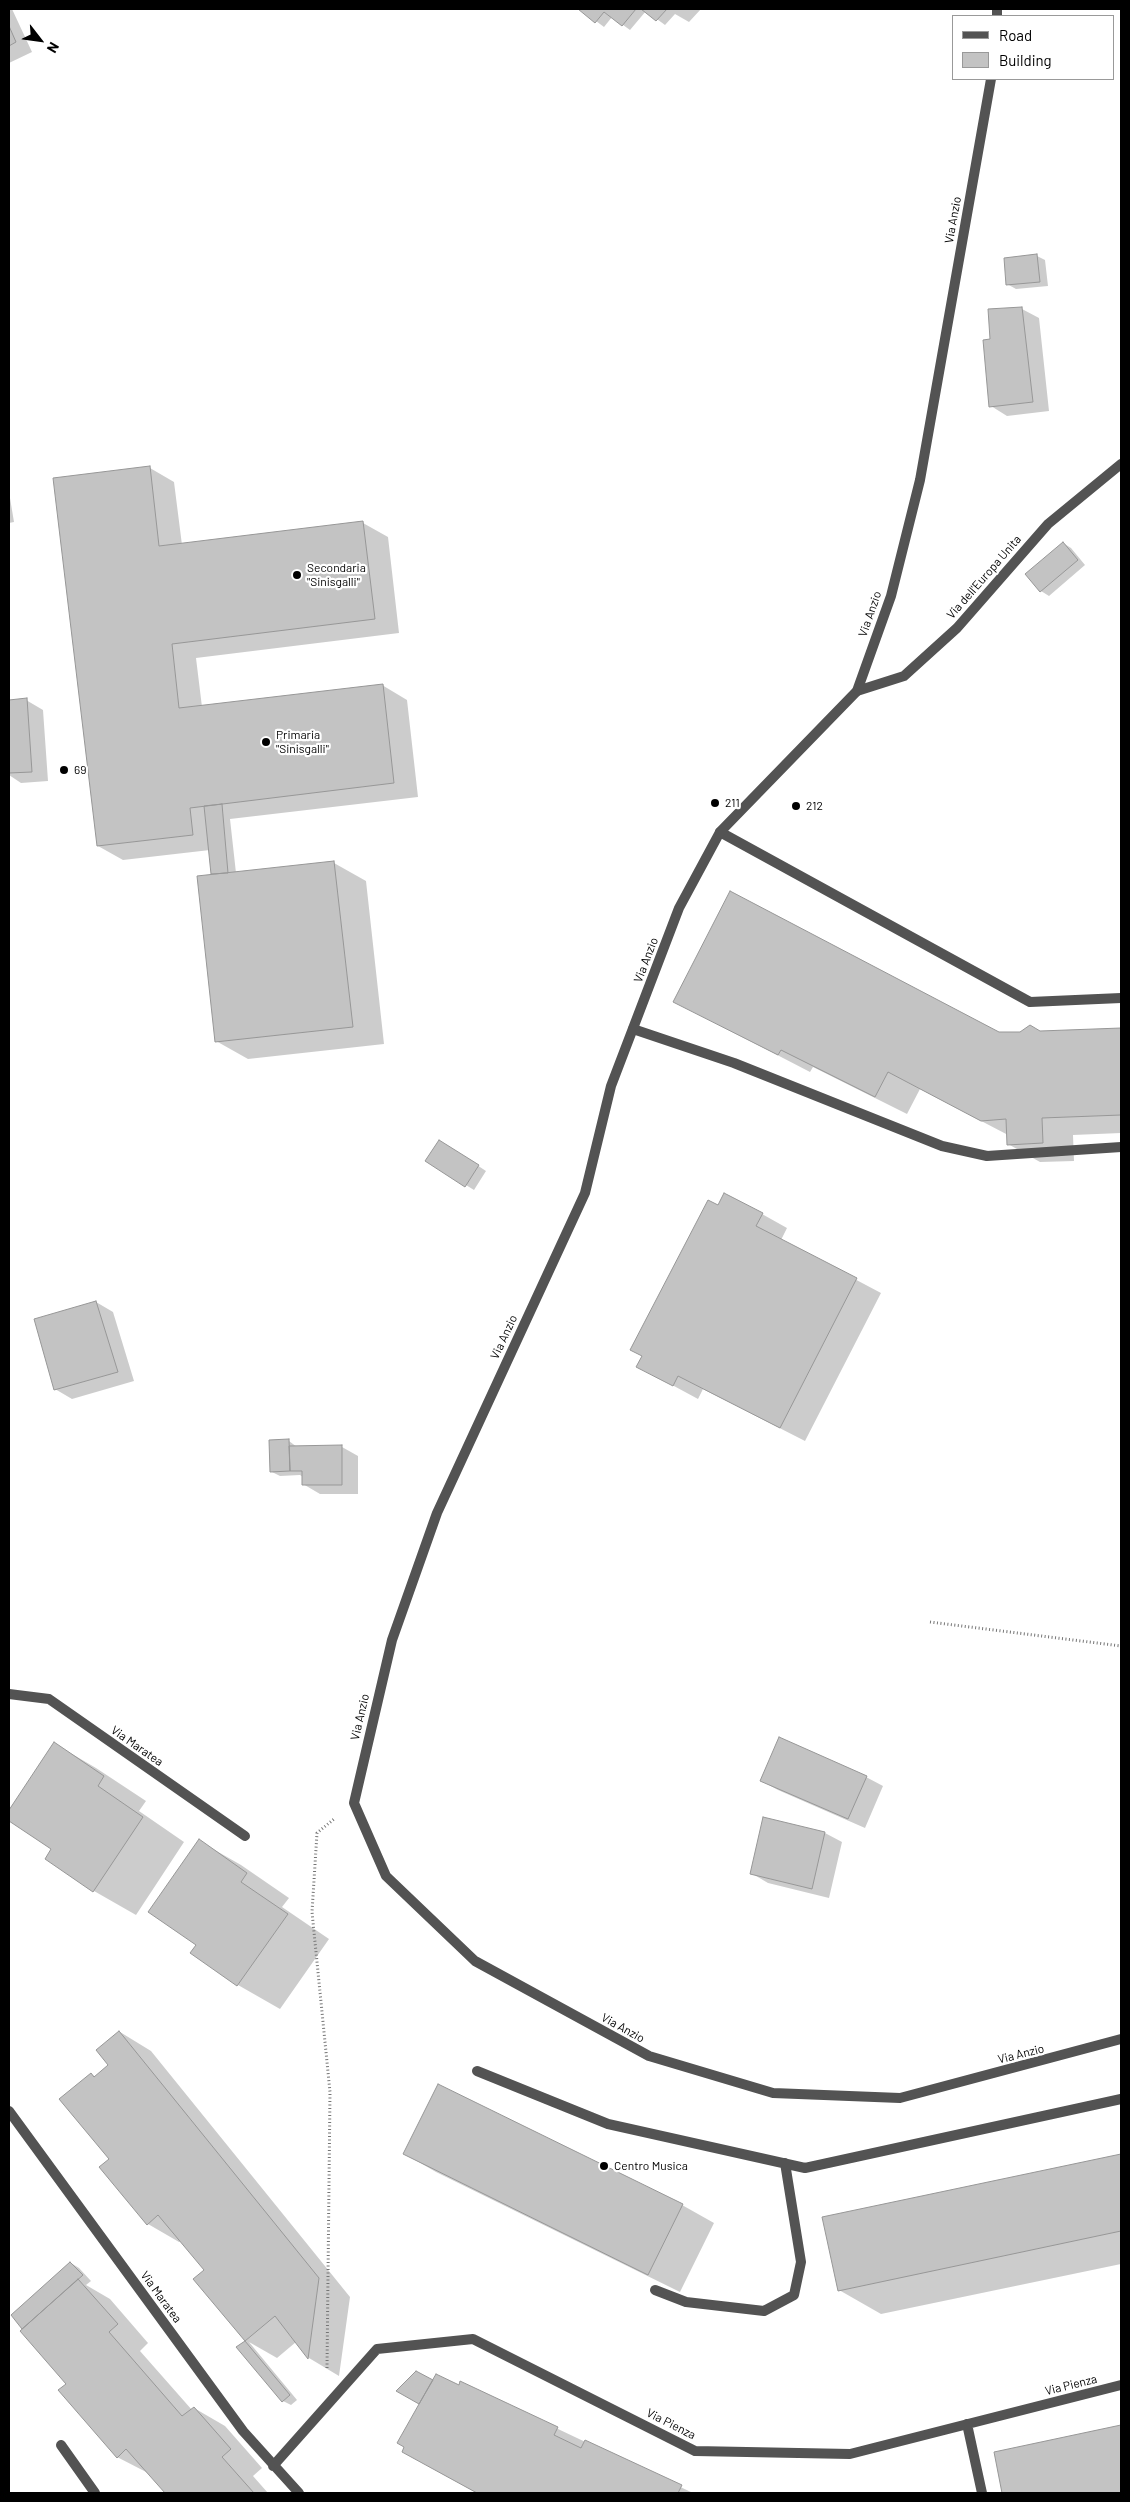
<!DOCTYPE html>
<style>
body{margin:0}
#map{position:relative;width:1130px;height:2502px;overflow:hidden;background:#fff;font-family:Barlow,sans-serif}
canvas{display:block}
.frame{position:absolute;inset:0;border:10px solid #000;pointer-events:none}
.legend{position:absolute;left:952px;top:15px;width:162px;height:65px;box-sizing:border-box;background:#fff;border:1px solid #999;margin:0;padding:6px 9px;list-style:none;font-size:15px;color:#000}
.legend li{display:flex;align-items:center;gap:10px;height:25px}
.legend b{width:25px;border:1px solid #999}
.north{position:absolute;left:15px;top:15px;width:50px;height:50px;-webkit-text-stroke:4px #fff;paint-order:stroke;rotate:120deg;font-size:14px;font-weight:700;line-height:20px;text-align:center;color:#000}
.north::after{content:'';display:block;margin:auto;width:18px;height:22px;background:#000;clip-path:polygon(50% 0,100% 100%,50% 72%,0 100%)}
</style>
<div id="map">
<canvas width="1130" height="2502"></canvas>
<div class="frame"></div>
<ul class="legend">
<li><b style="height:6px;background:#535353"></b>Road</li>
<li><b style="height:14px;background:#c3c3c3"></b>Building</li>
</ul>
<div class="north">N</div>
</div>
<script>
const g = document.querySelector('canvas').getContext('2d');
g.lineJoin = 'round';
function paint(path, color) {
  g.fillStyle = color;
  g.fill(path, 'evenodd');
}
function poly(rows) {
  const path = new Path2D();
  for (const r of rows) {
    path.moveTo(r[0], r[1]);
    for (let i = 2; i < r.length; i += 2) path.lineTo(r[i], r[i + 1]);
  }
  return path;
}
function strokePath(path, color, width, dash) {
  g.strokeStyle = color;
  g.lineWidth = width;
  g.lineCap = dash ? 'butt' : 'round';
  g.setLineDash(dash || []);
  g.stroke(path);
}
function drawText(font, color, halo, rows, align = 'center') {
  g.font = font + ' Barlow,sans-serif';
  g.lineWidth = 4.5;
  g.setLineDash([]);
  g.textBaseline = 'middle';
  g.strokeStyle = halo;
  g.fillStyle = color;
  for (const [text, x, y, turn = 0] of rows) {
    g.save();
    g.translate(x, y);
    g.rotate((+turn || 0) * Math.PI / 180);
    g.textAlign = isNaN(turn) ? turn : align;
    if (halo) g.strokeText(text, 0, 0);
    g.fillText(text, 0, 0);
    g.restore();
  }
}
paint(poly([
 [9,9,12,9,32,52,9,63],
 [580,9,701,9,689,22,675,14,665,25,646,11,630,30,612,17,604,27],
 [1037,256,1045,260,1048,286,1016,289,1007,284,1005,259],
 [1022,309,1039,318,1049,411,1007,416,991,406,992,341],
 [150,468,174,482,182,545,363,523,388,537,399,633,196,658,202,707,382,685,407,700,418,797,230,819,236,873,334,863,366,881,384,1044,248,1059,216,1041,228,872,212,874,210,850,123,860,98,846],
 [9,492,14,522,9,523],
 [1063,543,1071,548,1085,565,1049,596,1041,591],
 [26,700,43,710,48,781,21,783,9,775,9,701],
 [675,1002,998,1033,1121,1029,1121,1133,1073,1135,1074,1161,1040,1162,1008,1144,1008,1135,920,1089,907,1114,813,1067,810,1072],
 [448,1146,486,1171,474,1190,427,1161],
 [718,1207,762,1214,787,1228,781,1240,881,1293,805,1441,703,1389,698,1399,637,1366],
 [96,1302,113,1312,134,1381,72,1399,55,1389],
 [289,1441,297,1447,342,1447,358,1456,358,1494,320,1494,303,1484,303,1477,300,1475,280,1476,272,1472],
 [55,1744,96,1768,146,1801,139,1811,184,1842,136,1915,94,1891,46,1859,53,1849,9,1819,9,1812],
 [866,1777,883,1786,865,1828,778,1790,762,1781],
 [825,1833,842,1842,829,1898,768,1883,751,1873],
 [199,1841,241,1865,289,1898,282,1907,329,1939,280,2009,238,1985,192,1953,197,1945],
 [120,2032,151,2051,350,2297,339,2376,309,2358,296,2342,277,2358,249,2342,297,2400,291,2405,283,2401,238,2348,246,2341,195,2279,206,2270,181,2241,179,2242,148,2224,111,2159,91,2074,96,2077,110,2065],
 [405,2154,682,2205,714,2223,680,2292,436,2172],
 [1121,2156,1121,2264,881,2314,839,2290,823,2218],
 [71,2263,79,2268,91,2281,86,2285,110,2299,148,2343,140,2351,192,2410,194,2408,225,2426,262,2468,253,2476,268,2493,166,2493,150,2474,117,2457,68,2384,22,2328],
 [433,2381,460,2387,461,2383,693,2493,477,2493,435,2470,421,2403,398,2391],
 [1121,2426,1121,2493,1003,2493,995,2453]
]), '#0003');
const building = poly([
 [578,9,636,9,622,26,604,12,595,23,578,9],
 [641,9,667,9,656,21,641,9],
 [9,26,16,42,9,46,9,26],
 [1037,254,1040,282,1006,285,1004,258,1037,254],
 [1022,307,1033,402,989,407,983,340,990,339,988,309,1022,307],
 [150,466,159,546,363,521,375,619,172,644,179,708,383,684,394,783,190,808,193,835,97,846,53,478,150,466],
 [1063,542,1078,560,1040,592,1025,574,1063,542],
 [27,698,32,772,9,773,9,700,27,698],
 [222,804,228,873,211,874,204,806,222,804],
 [334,861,353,1027,215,1042,197,876,334,861],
 [730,891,999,1032,1020,1032,1030,1025,1040,1031,1121,1028,1121,1115,1042,1118,1043,1143,1007,1145,1006,1119,981,1121,888,1072,875,1097,781,1050,778,1055,673,1002,730,891],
 [439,1140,479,1165,465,1187,425,1161,439,1140],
 [724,1193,763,1213,756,1226,857,1278,780,1428,678,1376,673,1386,636,1367,642,1356,630,1350,708,1200,718,1205,724,1193],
 [96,1301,118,1372,54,1390,34,1319,96,1301],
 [289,1439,290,1471,270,1472,269,1440,289,1439],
 [342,1445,342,1485,302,1485,302,1471,290,1471,289,1446,342,1445],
 [779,1737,867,1776,848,1819,760,1781,779,1737],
 [54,1742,104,1776,98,1786,143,1817,93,1892,45,1859,51,1849,9,1821,9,1810,54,1742],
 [763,1817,825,1832,812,1889,750,1874,763,1817],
 [199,1839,247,1873,241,1882,288,1914,237,1986,190,1953,196,1945,148,1912,199,1839],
 [119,2031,319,2278,308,2359,275,2316,245,2341,193,2279,204,2270,158,2215,147,2225,99,2167,109,2159,59,2099,91,2073,94,2077,108,2065,96,2050,119,2031],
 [438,2084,683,2204,648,2275,403,2154,438,2084],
 [1121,2154,1121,2231,838,2291,822,2217,1121,2154],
 [70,2262,83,2275,22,2329,11,2315,70,2262],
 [78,2279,118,2324,109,2332,182,2416,194,2407,231,2449,222,2457,254,2493,165,2493,126,2449,117,2458,58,2390,66,2384,20,2331,78,2279],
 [245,2341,290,2395,282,2402,236,2347,245,2341],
 [416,2371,433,2380,419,2404,396,2391,416,2371],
 [436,2374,459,2385,460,2381,558,2427,554,2435,581,2448,585,2440,682,2485,678,2493,477,2493,402,2452,404,2447,397,2443,436,2374],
 [1121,2425,1121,2493,1002,2493,994,2452,1121,2425]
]);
paint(building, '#c3c3c3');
strokePath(building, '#979797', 1);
strokePath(poly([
 [930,1622,1121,1646],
 [327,2368,330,2092,312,1912,317,1833,334,1819]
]), '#757575', 3, [1, 2.5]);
strokePath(poly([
 [720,832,1030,1002,1121,998],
 [633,1029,734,1063,942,1146,987,1156,1121,1147]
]), '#535353', 10);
strokePath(poly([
 [857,691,904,676,957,628,1048,524,1121,464],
 [9,1694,49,1699,245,1836],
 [477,2071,608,2124,805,2168,1121,2099],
 [9,2111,243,2431,299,2493],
 [655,2290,686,2302,764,2311,794,2295,801,2262,785,2163],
 [967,2424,982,2493],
 [61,2445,95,2493],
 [273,2466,377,2349,473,2339,695,2451,850,2454,1121,2385]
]), '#535353', 10);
strokePath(poly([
 [997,9,997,16],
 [991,79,920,480,891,596,857,691,720,832,679,908,611,1086,585,1193,437,1513,392,1640,354,1803,386,1876,475,1961,649,2056,773,2093,900,2098,1121,2039]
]), '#535353', 10);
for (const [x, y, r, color] of [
 [297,575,5,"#000"],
 [266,742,5,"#000"],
 [64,770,5,"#000"],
 [715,803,5,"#000"],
 [796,806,5,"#000"],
 [604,2166,5,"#000"]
]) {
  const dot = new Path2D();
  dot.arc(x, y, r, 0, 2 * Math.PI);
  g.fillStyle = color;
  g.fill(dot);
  strokePath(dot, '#fff', 2);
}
drawText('12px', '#000', '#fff', [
 ["Via Anzio",953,220,-80],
 ["Via dell'Europa Unita",984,577,-49],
 ["Via Anzio",870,614,-71],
 ["Via Anzio",646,960,-69],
 ["Via Anzio",504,1337,-65],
 ["Via Anzio",360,1717,-77],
 ["Via Maratea",137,1746,35],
 ["Via Anzio",623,2028,29],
 ["Via Anzio",1021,2054,-14],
 ["Via Maratea",161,2297,54],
 ["Via Pienza",1071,2385,-14],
 ["Via Pienza",671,2424,27]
]);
drawText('12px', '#000', '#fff', [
 ["Secondaria",307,568],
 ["\"Sinisgalli\"",307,582],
 ["Primaria",276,735],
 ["\"Sinisgalli\"",276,749],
 ["69",74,770],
 ["211",725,803],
 ["212",806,806],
 ["Centro Musica",614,2166]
], 'left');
</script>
